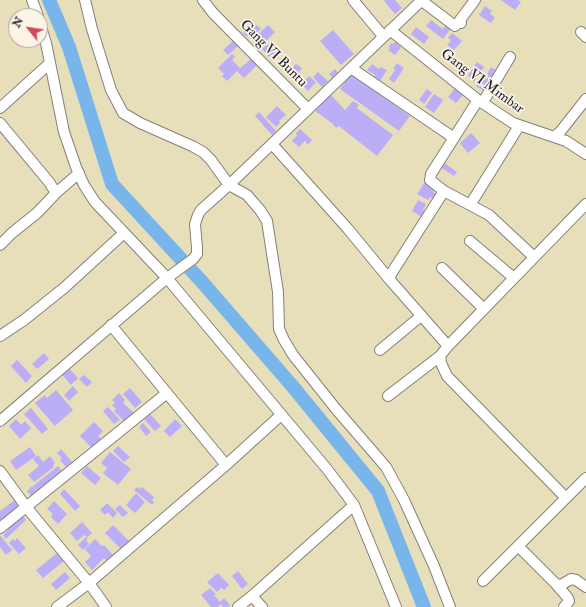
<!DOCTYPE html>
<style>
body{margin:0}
#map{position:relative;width:586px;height:607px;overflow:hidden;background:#e7dfb9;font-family:"IM FELL Double Pica",serif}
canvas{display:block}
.north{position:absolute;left:8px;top:8px;width:40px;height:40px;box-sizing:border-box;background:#fcf5e5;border:1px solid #a5a1a1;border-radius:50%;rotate:300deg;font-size:11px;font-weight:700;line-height:16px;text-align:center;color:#22223b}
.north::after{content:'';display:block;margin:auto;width:14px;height:18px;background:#d1495b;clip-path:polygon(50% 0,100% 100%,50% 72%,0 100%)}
</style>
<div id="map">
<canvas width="586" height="607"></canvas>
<div class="north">N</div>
</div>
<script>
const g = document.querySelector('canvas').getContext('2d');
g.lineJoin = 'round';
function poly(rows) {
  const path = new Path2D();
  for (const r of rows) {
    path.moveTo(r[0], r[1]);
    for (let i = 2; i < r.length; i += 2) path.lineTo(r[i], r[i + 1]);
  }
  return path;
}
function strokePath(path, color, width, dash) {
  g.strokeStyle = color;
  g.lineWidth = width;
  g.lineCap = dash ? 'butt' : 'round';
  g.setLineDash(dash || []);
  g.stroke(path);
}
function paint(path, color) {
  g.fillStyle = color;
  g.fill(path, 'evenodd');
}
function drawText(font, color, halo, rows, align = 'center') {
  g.font = font + ' "IM FELL Double Pica",serif';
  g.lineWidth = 3.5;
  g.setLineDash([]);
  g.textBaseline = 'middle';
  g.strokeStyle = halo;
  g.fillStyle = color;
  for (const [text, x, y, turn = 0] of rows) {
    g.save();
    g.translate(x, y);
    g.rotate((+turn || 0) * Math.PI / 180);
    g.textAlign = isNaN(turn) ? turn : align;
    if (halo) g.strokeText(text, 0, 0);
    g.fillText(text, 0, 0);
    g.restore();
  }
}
strokePath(poly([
 [49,0,69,47,112,184,203,283,294,388,378,491,424,607]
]), '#78b5eb', 14);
paint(poly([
 [385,0,395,0,402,8,395,14,384,1],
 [501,0,518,0,521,2,515,10],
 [485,6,492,11,490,14,495,17,491,23,479,15],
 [431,20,443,29,447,23,452,27,443,39,426,26],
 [253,22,261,29,252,37,249,34,247,37,242,32],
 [268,25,275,32,260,47,253,39],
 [416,27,429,37,424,44,411,34],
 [333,30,354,54,341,65,320,41],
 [452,33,462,41,454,50,447,45,451,40,448,38],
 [233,41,238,46,228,55,223,50],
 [395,42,401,47,395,55,388,50,390,48,389,46,391,43,393,44],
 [268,43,277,53,271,59,262,49],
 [232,54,235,57,232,60,240,68,227,81,222,76,224,74,218,68],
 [252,58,258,64,244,78,237,71],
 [477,62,484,67,474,82,468,75],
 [397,63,404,68,394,83,389,79,395,70,393,69],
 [296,64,302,68,295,77,289,72],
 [372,64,379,69,381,67,387,70,380,81,374,78,375,75,367,70],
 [491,67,498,72,486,92,476,86,484,75,486,76],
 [335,69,340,75,334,80,329,74],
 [318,72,328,81,322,87,313,77],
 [351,74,410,116,399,131,340,89],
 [309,76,316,82,308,91,301,84],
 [455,88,463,95,456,103,448,97],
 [427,89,432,93,424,104,419,100],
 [434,94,443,100,434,113,425,107],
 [331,95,345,110,353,101,359,105,357,108,393,135,377,156,339,126,336,128,332,123,315,111],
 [277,106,286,115,279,121,280,123,276,127,266,117],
 [259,112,276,131,272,135,255,116],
 [300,129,312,140,308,145,305,141,299,147,292,141,297,135,296,133],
 [471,133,480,143,468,153,460,143],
 [443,162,457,172,454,176,440,167],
 [425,182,435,188,433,192,436,194,433,199,430,197,428,200,417,194],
 [418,200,426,204,423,210,426,212,422,217,412,211],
 [44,353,49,359,37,369,32,364],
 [17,360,32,376,26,383,11,366],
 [69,368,78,378,71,385,62,374],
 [84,375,92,382,87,387,79,379],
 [73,386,78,392,69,401,64,395],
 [130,388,142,402,135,408,123,394],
 [56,390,73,410,55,426,35,403,45,395,47,398],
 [119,393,125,400,123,403,135,414,126,423,114,411,116,409,112,405,115,403,112,400],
 [108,407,120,420,114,424,103,411],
 [31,408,48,429,42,434,24,414],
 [150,414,161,426,155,431,144,419],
 [16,419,21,425,25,421,31,428,20,439,9,426],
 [175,419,182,426,170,437,164,431],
 [94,422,103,431,98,436,103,441,94,450,80,436],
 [143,423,151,432,146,436,139,427],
 [118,446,130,457,124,462,113,451],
 [30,447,36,456,16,470,10,461],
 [61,449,72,462,66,467,60,460,62,458,57,453],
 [110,452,131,469,118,485,103,473,107,468,101,463],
 [38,455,43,462,50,456,55,463,53,465,54,467,34,482,28,475,39,466,33,459],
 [58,466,64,473,39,494,33,486],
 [87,466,101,478,95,485,81,473],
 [32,486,39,494,34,499,27,491],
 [137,487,140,489,142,487,154,497,152,500,154,502,152,505,134,490],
 [64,489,80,506,75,511,60,494],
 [136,493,145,502,135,513,126,505],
 [16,499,23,508,0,525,0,511],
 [54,501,67,514,58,524,51,517,53,514,47,509],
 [107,503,117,513,113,518,108,512,105,515,100,510],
 [120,505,128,513,123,517,115,509],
 [21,514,26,520,6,539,3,535,8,530,5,527],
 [82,522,92,533,87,537,84,535,77,541,70,533],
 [113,525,130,542,122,550,105,533],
 [0,535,12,550,6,555,0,547],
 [86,537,88,539,86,540,89,544,83,550,78,545],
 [17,538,26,548,19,554,9,543,13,539,15,541],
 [95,539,102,546,104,545,113,555,107,561,104,558,92,570,85,562,91,556,85,549],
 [57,553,64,561,43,578,36,570],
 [238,571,248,584,242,589,232,576],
 [65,572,70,578,56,590,51,584],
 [218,573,229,585,224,590,221,588,217,592,207,582],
 [210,588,216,594,214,595,220,602,224,598,230,605,228,607,223,607,221,604,218,607,211,607,201,595]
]), '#bcaef6');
const minor = poly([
 [32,0,38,16],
 [85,0,92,29,111,90,123,113,140,123,192,146,203,152,211,160,229,185,247,195,260,210,267,221,278,292,279,329,284,340,293,355,336,409,386,467,404,500,434,566,450,607],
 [203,0,213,13,308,109],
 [353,0,383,36],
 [422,1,455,26],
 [461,23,460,20,475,0],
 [40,24,46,43,64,132,76,167,84,185,95,202,167,278,193,259,197,254,197,248,195,224,198,215,201,210,229,185,422,0],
 [390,30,478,100,513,123,566,141,586,154],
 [581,32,586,37],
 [351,68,454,138],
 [483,102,510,57],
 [0,108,50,63],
 [0,123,49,182,56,193,37,213,12,233,0,245],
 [555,136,560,132,586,99],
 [272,144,348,229,390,280],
 [444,191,489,215,534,257],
 [56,193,79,173],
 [470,205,519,126],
 [470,241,514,278],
 [442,268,484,309],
 [111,325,226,465],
 [0,336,24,320,64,288,124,233],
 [448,346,390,280,391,274,444,191,430,180,431,174,478,100],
 [380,350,421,316],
 [388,396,440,356],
 [0,421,167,278,327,469,354,505,396,607],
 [0,471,27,508,89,583,106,607],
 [566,498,447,376,441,363,440,356,448,346,586,204],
 [0,528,167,393],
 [518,546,556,584,561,585,571,579,576,580,586,587],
 [483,581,586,478],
 [556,584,568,598,569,601,564,607],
 [252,596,262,607],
 [57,607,89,583,226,465,281,415],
 [238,607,252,596,354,505]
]);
strokePath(minor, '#84807a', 12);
strokePath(minor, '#fff', 10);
drawText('14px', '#22223b', '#fcf5e5', [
 ["Gang VI Buntu",273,54,45],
 ["Gang VI Mimbar",482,82,36]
]);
</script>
